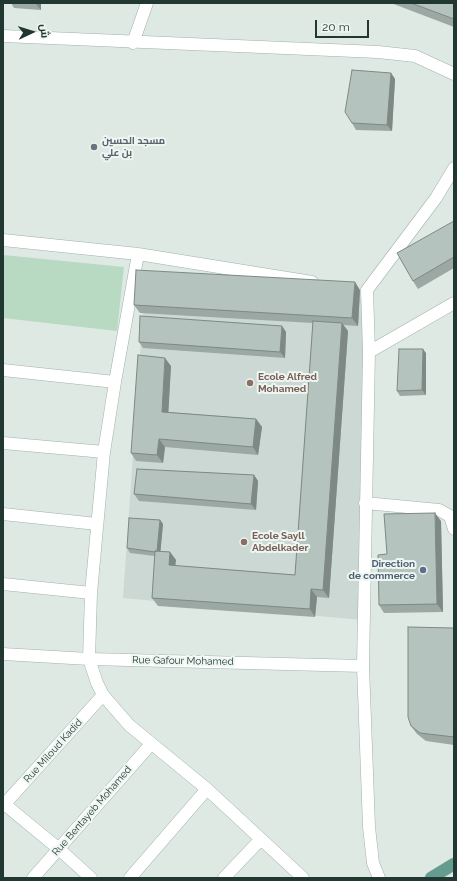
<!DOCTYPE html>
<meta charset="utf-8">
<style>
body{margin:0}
#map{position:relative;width:457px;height:881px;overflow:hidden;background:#dee9e4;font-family:Raleway,Cairo,sans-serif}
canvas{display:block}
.frame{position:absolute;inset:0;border:4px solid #203732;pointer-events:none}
.north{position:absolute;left:12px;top:12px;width:40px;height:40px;-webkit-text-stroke:3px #eef6f2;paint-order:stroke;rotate:86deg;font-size:11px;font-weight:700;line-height:16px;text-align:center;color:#203732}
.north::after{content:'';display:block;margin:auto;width:14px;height:18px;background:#203732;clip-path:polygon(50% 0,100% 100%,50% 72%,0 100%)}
.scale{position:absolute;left:315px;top:20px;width:54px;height:18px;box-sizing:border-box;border:2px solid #203732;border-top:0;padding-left:5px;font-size:12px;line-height:14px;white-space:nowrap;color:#203732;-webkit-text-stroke:3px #eef6f2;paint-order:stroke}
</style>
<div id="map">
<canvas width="457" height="881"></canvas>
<div class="frame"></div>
<div class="north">ش</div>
<div class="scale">20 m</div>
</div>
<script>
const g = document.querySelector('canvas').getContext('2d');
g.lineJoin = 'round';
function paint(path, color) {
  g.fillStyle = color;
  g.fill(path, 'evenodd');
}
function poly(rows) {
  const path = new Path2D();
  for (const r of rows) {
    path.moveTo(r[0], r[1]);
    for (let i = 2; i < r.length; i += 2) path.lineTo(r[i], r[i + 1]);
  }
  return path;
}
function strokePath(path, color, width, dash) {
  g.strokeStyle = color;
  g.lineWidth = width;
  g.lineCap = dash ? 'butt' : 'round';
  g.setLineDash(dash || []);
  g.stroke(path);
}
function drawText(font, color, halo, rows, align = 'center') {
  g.font = font + ' Raleway,Cairo,sans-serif';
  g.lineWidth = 4;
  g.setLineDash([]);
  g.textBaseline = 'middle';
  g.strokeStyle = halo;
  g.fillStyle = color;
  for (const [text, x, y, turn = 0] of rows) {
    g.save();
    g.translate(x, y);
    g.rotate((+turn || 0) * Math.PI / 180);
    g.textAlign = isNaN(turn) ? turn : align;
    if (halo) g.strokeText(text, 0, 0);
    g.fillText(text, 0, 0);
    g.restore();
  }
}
paint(poly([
 [145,282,364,299,362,620,123,598]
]), '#ccd8d3');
paint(poly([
 [3,255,124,267,117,331,3,318]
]), '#b8d9c2');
const minor = poly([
 [3,36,378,52,415,56,454,74],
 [133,43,147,3],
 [3,240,138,254,312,282],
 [369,352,454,303],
 [3,370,115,382,104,452,91,593,89,659,97,683,103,695,129,725,207,789,303,878],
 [115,382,138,254],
 [3,443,104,452],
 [365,503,439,510,450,516,454,529],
 [3,514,97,524],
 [3,584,91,593],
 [3,654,89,659,363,666],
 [3,803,59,849,91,878],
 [3,806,103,695],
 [33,878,151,744],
 [130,878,207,789],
 [224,878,261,839],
 [379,878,373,863,369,827,363,666,369,352,367,290,436,198,454,168]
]);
const major = poly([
 [431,878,454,864]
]);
strokePath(minor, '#a1b0ab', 13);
strokePath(major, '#bcc3c2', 13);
strokePath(minor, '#fff', 12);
strokePath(major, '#659c90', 12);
paint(poly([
 [11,3,41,3,41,10,14,8],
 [391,3,454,3,454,27],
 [391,73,395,79,392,131,356,130,352,123],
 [454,221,454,268,418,289,413,281],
 [360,290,358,326,343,325,348,331,329,598,317,597,315,617,158,606,152,598,155,556,130,553,127,548,160,520,163,524,160,551,170,552,176,560,175,566,295,575,313,323,140,313,134,305],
 [282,326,286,332,285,358,143,348,139,342],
 [426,353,426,395,400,396,397,391],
 [171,366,168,412,256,419,262,427,258,455,165,447,163,463,136,461,131,453],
 [254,475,258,481,256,510,139,501,134,494],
 [441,521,443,612,384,613,379,605,387,554],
 [454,628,454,745,426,741,417,734,411,726]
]), '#9ba8a3');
paint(poly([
 [36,3,41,3,41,10,36,4],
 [391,73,395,79,392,131,387,125],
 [355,282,360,290,358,326,352,318],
 [342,323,348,331,329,598,323,590],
 [282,326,286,332,285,358,280,352],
 [423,349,426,353,426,395,422,390],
 [165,358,171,366,168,419,162,412],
 [256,419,262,427,258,455,253,447],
 [159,439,165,447,163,463,157,455],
 [254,475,258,481,256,510,251,504],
 [435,513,441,521,443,612,437,604],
 [160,520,163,524,160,557,157,552],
 [170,552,176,560,174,573,169,565],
 [311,589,317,597,315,617,310,609]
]), '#7e8884');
const building = poly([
 [411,3,454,3,454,19,411,3],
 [352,70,391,73,387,125,352,123,345,112,352,70],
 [454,221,454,257,413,281,397,253,454,221],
 [136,270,355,282,352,318,134,305,136,270],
 [140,316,282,326,280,352,139,342,140,316],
 [313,321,342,323,323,590,311,589,310,609,152,598,155,551,170,552,169,565,295,575,313,321],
 [399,349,423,349,422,390,397,391,399,349],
 [138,355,165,358,162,412,256,419,253,447,159,439,157,455,131,453,138,355],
 [137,469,254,475,251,504,134,494,137,469],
 [435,513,437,604,379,605,378,555,387,554,384,514,435,513],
 [129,518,160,520,157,551,155,551,155,552,127,548,129,518],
 [408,627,454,628,454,737,420,733,411,726,408,717,408,627]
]);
paint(building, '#b4c3bd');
strokePath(building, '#7e8884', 1);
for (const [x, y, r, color] of [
 [94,147,4,"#6b7280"],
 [250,383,4,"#8d6e63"],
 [244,542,4,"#8d6e63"],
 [423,570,4,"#5c6f8a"]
]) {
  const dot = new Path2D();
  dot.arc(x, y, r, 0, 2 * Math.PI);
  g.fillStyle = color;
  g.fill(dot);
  strokePath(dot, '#eef6f2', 1.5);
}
drawText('bold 10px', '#5b616d', '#eef6f2', [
 ["مسجد الحسين",102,141],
 ["بن علي",102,153]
], 'left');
drawText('bold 10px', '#785e54', '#eef6f2', [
 ["Ecole Alfred",258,377],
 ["Mohamed",258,389],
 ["Ecole Sayll",252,536],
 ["Abdelkader",252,548]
], 'left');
drawText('bold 10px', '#4e5e75', '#eef6f2', [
 ["Direction",415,564],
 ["de commerce",415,576]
], 'right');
drawText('10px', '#203732', '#eef6f2', [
 ["Rue Gafour Mohamed",183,661,1],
 ["Rue Miloud Kadid",53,751,-48],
 ["Rue Bentayeb Mohamed",92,811,-49]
]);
</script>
